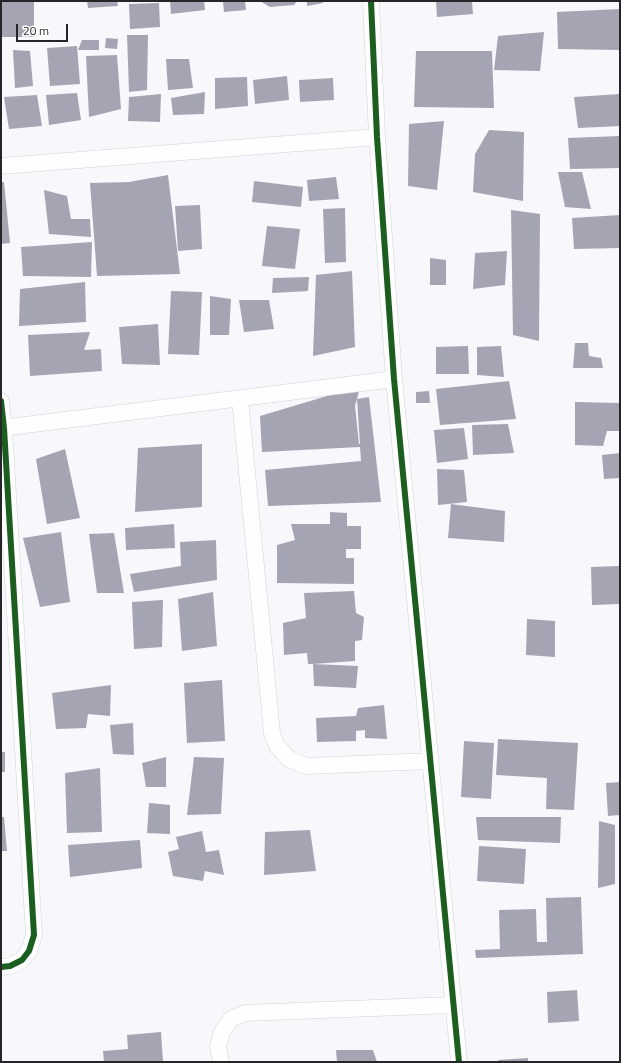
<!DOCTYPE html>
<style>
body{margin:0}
#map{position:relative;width:621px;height:1063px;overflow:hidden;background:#f7f7fc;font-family:"Titillium Web",sans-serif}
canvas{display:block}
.frame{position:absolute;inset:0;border:2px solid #262629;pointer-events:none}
.scale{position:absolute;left:16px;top:24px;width:52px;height:18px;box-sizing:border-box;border:2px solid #262629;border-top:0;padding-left:5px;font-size:12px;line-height:14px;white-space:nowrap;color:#262629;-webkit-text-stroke:3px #fff;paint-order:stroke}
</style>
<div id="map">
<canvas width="621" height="1063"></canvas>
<div class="frame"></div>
<div class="scale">20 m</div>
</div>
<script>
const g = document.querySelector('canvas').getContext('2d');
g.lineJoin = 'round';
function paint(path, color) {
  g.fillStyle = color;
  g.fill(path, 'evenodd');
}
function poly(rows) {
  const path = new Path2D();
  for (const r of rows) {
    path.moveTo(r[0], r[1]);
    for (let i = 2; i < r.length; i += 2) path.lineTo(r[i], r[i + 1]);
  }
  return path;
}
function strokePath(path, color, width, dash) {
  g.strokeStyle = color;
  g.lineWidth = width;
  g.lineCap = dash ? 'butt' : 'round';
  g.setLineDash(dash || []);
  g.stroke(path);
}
paint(poly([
 [1,1,34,1,34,37,1,37],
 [87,1,117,1,118,6,88,8],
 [170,1,204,1,205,10,171,14],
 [223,1,245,1,246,10,224,12],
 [260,1,297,1,294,5,270,7],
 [307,1,323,1,323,3,307,6],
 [436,1,472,1,473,14,437,17],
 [159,3,160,27,130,29,129,4],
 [620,9,620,50,558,49,557,12],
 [544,32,540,71,494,70,498,36],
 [127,35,148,35,147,90,129,92],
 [106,38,118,39,117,49,105,48],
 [82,40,99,40,99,50,78,50],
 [77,46,80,84,50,86,47,48],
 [13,50,30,51,33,86,15,88],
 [416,51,492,51,494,108,414,107],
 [117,55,121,109,89,117,86,56],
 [166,59,189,59,193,88,168,90],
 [287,76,289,100,255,104,253,80],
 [247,77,248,106,215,109,215,78],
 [333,78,334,100,300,102,299,80],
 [205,92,204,114,173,115,171,98],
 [77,93,81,120,49,125,46,95],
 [161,94,160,122,128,121,129,97],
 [620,94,620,126,578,128,574,97],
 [37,95,42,126,9,129,4,97],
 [444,121,437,190,408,186,409,124],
 [489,130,524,132,523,201,473,192,475,154],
 [620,136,620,168,570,169,568,138],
 [558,172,582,172,591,209,565,207],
 [168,175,180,274,97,276,90,183,129,182],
 [336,177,339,199,309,201,307,180],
 [254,181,303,187,301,207,252,202],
 [1,182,4,182,10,243,1,244],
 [44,190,67,196,71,219,90,219,91,237,49,234],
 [200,205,202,249,178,251,175,206],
 [345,208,346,262,325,263,323,209],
 [511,210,540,214,539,341,513,335],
 [620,215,620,248,574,249,572,218],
 [267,226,300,229,295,269,262,266],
 [92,242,91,277,23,276,21,247],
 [507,251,505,285,473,289,475,253],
 [430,258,446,260,446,285,430,285],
 [352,271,355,347,313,356,316,275],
 [309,277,308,291,272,293,273,278],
 [85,282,86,322,19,326,20,289],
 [171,291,202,292,199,355,168,354],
 [210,296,231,299,229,335,210,335],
 [239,300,269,300,274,329,244,332],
 [158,324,160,365,122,364,119,327],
 [90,332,84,350,101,349,102,371,30,376,28,335],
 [575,343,588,343,589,356,601,358,603,368,573,368],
 [468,346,469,374,436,374,436,347],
 [501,346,504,377,477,375,477,347],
 [509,381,516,419,440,425,436,389],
 [359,391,357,399,369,397,381,502,268,506,265,470,361,461,360,447,262,452,260,416,337,393],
 [357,399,360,444,359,444,355,406],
 [429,391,430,403,416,403,416,392],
 [575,402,620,403,620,431,607,431,603,446,575,445],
 [508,424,514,453,473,455,472,425],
 [464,428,468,459,437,463,434,430],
 [202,444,202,507,135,512,138,448],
 [65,449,80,518,47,524,36,459],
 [620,453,620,478,604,479,602,455],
 [437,469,464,470,467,502,438,505],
 [451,504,505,511,504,542,448,538],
 [330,512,347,513,347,526,361,526,361,549,346,549,346,558,354,558,354,584,277,583,277,545,295,540,291,524,330,524],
 [174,524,175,548,126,550,125,528],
 [61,532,70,602,40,607,23,538],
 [114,533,124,593,97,593,89,534],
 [216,540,217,580,134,592,130,574,181,566,180,542],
 [620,566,620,604,592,605,591,567],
 [354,591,356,613,364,617,362,640,355,641,355,661,313,664,358,666,356,688,314,686,313,664,308,664,307,653,284,655,283,623,306,618,304,593],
 [213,592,217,646,182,651,178,599],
 [163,600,162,647,134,649,132,602],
 [527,619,555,621,555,657,526,655],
 [222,680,225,741,187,743,184,683],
 [111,685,110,716,88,714,86,728,56,729,52,693],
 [384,705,387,739,365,738,365,730,356,731,356,741,317,742,316,718,356,716,358,708],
 [133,723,134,755,113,754,110,725],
 [498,739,578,743,574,810,546,809,547,778,496,775],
 [464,741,494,743,491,799,461,797],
 [1,752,5,752,5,772,1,772],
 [166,757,166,787,146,787,142,763],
 [194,757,224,758,221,814,187,815],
 [100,768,102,832,67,833,65,773],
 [620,782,620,815,608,816,606,783],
 [149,803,170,805,170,834,147,833],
 [1,817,4,817,7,851,1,851],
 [476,817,561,817,560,843,478,840],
 [599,821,615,825,615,884,598,888],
 [310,830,316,871,264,875,265,832],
 [202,831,206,852,219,850,224,875,205,871,203,881,173,876,168,852,179,849,176,837],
 [140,840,142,868,70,877,68,845],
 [479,846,526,849,524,884,477,881],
 [581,897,583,954,476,958,475,950,500,949,499,910,536,909,537,942,547,942,546,898],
 [577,990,579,1021,548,1023,547,992],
 [161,1032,163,1062,104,1062,103,1051,128,1049,127,1035],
 [336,1050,373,1050,377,1062,337,1062],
 [528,1058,528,1062,498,1062,498,1060]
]), '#a5a4b3');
const minor = poly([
 [371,1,377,137,394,379,459,1062],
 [1,166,377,137],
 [240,399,272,733,277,746,289,759,306,766,430,761],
 [1,401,4,428,34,935,29,951,22,960,10,966,1,967],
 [1,428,394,379],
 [221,1062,218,1047,222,1032,231,1019,245,1013,453,1005]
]);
strokePath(minor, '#d2d2d5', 17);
strokePath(minor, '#fefeff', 16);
strokePath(poly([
 [371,1,377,137,394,379,459,1062],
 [1,401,4,428,34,935,29,951,22,960,10,966,1,967]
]), '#1b5e20', 6);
</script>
